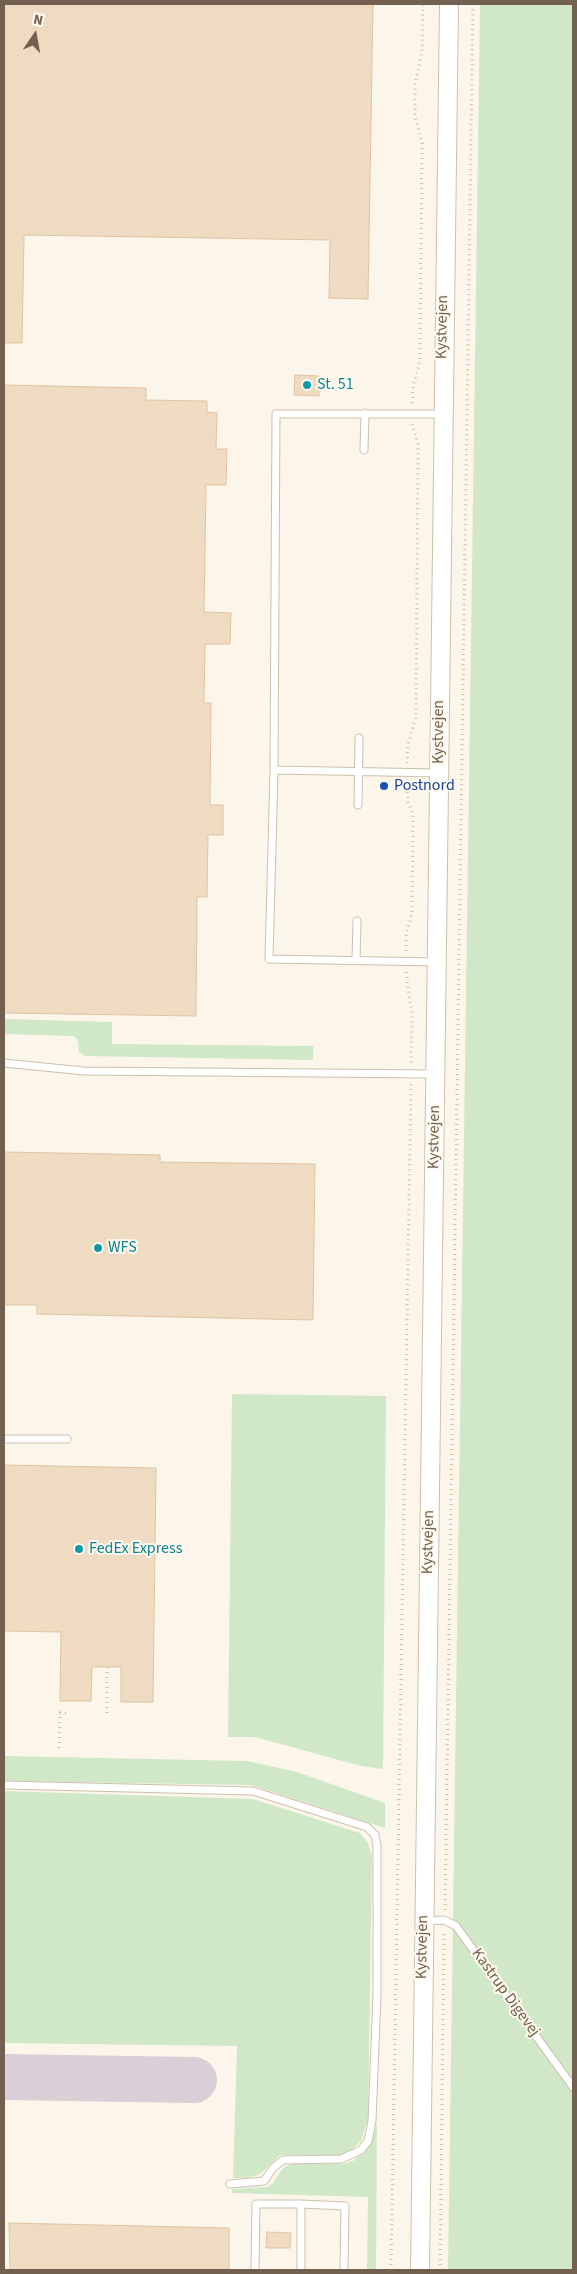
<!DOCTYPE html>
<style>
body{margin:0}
#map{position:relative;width:577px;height:2274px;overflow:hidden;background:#fbf6e9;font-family:"Source Sans 3",sans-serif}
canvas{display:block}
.frame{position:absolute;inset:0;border:5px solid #74604e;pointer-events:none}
.north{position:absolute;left:10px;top:10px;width:50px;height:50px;-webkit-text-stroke:4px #fefaef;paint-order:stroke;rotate:12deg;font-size:14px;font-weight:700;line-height:20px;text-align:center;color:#74604e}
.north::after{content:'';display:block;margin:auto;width:18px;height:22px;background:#74604e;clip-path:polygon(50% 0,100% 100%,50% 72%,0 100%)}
</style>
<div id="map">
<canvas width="577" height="2274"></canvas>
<div class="frame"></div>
<div class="north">N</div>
</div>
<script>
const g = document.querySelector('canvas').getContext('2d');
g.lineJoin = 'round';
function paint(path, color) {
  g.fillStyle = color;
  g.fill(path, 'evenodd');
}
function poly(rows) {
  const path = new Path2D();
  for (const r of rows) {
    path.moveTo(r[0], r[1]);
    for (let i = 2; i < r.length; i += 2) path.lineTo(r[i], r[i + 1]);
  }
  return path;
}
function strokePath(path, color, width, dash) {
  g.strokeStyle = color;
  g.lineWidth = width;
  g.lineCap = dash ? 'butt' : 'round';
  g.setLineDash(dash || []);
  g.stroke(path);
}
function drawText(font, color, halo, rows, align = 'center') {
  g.font = font + ' "Source Sans 3",sans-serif';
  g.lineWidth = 4;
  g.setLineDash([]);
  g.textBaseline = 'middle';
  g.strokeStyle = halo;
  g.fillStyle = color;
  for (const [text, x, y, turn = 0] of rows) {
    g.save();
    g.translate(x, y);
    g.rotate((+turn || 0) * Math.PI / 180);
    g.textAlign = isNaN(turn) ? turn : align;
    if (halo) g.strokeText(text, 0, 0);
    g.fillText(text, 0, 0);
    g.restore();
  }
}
paint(poly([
 [480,4,573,4,573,2270,448,2270],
 [4,1019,112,1022,112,1044,313,1046,313,1060,85,1056,79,1052,78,1041,74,1036,4,1034],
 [232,1394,386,1396,383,1769,361,1766,255,1737,228,1737],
 [4,1756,247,1761,297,1772,385,1803,385,1828,251,1785,4,1781],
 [4,1791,253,1799,360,1833,368,1843,372,1856,368,2118,361,2141,353,2149,342,2155,280,2155,260,2174,248,2178,233,2178,237,2046,4,2043],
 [377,2123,376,2270,367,2270,368,2197,232,2193,232,2189,267,2187,273,2183,283,2168,295,2162,343,2164,353,2161,370,2145]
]), '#d0e8c8');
strokePath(poly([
 [4,2077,194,2080]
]), '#dbced7', 46);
const building = poly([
 [4,4,373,4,368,299,329,298,330,240,24,235,22,343,4,343,4,4],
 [295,375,319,376,319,396,294,395,295,375],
 [4,385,146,388,146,400,207,401,207,412,217,413,216,449,227,449,226,485,206,485,204,612,231,613,230,644,205,644,204,703,211,703,210,805,223,805,223,835,208,835,207,897,197,897,196,1016,4,1013,4,385],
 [4,1152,160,1155,160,1162,315,1164,313,1320,37,1314,37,1305,4,1305,4,1152],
 [4,1465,156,1468,153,1702,121,1702,121,1667,92,1667,91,1701,60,1701,61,1632,4,1631,4,1465],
 [9,2223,229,2228,229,2270,10,2270,9,2223],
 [267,2232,291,2233,290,2248,266,2248,267,2232]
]);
paint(building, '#efdac2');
strokePath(building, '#e0c3a3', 1);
const service = poly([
 [364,450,365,413],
 [274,770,438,773],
 [358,805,359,738],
 [356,960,357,921],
 [436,962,269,959,274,770,276,414,442,414],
 [4,1063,84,1071,435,1074],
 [4,1439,67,1439],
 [4,1785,253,1791,367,1827,375,1835,377,1846,377,1994,372,2121,368,2141,361,2150,341,2159,283,2160,273,2168,264,2181,230,2184],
 [425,1921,444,1920,456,1926,573,2087],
 [255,2270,256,2204,301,2204,345,2206,344,2270],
 [301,2270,301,2204]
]);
const tertiary = poly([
 [420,2270,449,4]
]);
strokePath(service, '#cdc0af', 9);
strokePath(tertiary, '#cdc0af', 20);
strokePath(poly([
 [412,403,413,387,420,360,422,143,415,116,415,84,422,53,423,4],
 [407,763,408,744,416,716,418,444,412,424],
 [406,951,406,934,412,914,413,814,408,802,407,784],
 [406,972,412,1016,411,1063],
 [107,1667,107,1714],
 [59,1748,60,1713,68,1713],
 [445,1910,473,4],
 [391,2270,411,1084],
 [440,2270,444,1933]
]), '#d4bda5', 3, [1, 4]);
strokePath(service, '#fff', 7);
strokePath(tertiary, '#fff', 18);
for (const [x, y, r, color] of [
 [307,385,5,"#0f9aa8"],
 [384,786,5,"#1a4fb4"],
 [98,1248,5,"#0f9aa8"],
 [79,1549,5,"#0f9aa8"]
]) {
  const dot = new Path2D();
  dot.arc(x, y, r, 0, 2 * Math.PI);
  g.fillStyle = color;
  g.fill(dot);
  strokePath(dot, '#fefaef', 2);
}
drawText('16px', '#74604e', '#fefaef', [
 ["Kystvejen",443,327,-89],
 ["Kystvejen",439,732,-90],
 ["Kystvejen",435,1137,-89],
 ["Kystvejen",429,1542,-89],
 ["Kystvejen",423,1947,-89],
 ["Kastrup Digevej",505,1993,54]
]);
drawText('16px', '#0d838f', '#fefaef', [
 ["St. 51",317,385],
 ["WFS",108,1248],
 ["FedEx Express",89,1549]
], 'left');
drawText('16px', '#164399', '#fefaef', [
 ["Postnord",394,786]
], 'left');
</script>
